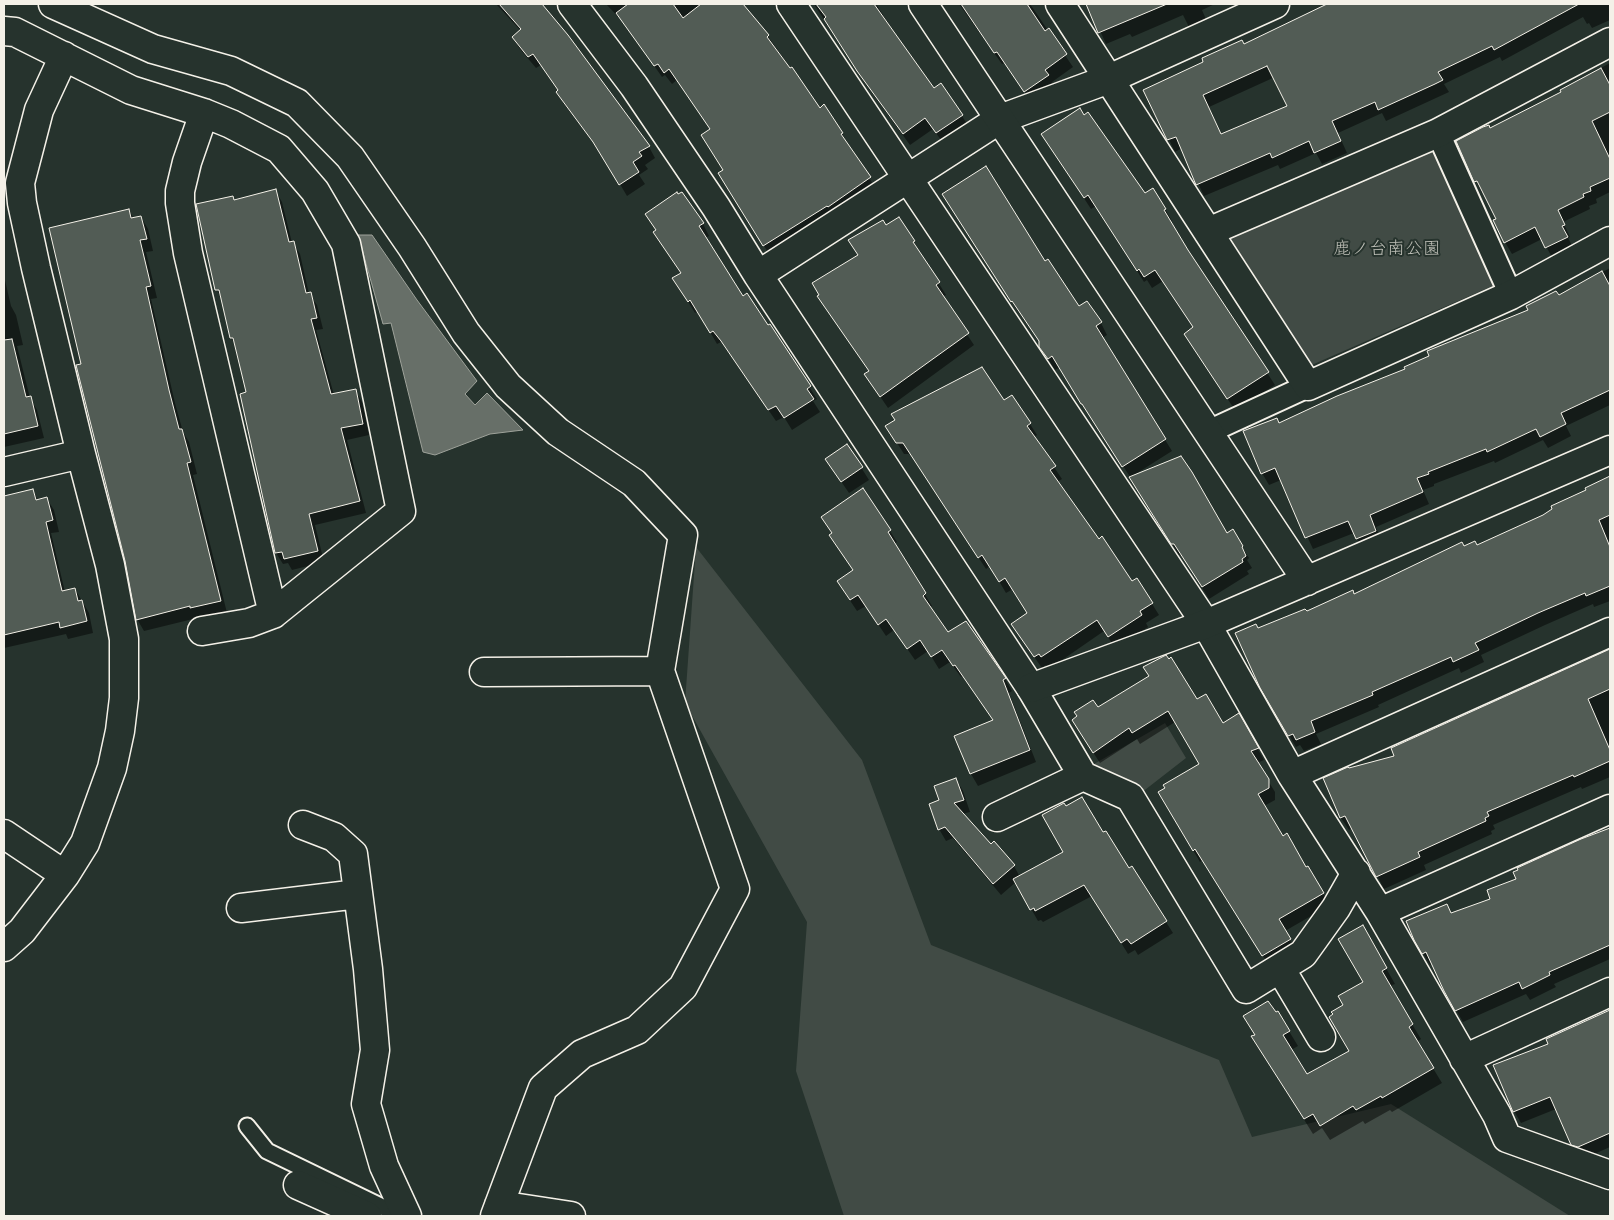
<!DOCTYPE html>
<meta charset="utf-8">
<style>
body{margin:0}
#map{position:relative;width:1614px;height:1220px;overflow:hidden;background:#26332d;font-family:Sriracha,sans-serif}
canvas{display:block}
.frame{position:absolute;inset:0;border:5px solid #f4f1e8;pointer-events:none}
</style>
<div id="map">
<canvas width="1614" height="1220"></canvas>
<div class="frame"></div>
</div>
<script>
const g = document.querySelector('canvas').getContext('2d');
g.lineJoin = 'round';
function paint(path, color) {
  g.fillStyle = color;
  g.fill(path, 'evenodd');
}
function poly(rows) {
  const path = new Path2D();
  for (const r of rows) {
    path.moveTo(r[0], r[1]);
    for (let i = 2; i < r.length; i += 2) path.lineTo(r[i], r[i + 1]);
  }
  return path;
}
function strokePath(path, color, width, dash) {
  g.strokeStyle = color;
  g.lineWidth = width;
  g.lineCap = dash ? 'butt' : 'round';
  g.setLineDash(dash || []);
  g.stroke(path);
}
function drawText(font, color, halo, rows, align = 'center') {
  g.font = font + ' Sriracha,"Klee One",sans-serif';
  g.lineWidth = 4;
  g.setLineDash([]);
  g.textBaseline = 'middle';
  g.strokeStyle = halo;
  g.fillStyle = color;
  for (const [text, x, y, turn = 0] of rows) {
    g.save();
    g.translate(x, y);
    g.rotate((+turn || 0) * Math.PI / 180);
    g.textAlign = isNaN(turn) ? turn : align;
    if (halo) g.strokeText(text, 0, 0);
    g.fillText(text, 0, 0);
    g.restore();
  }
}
paint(poly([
 [1432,145,1497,284,1307,367,1228,236],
 [696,547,862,760,931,945,1219,1060,1252,1137,1391,1104,1570,1216,844,1216,796,1071,807,922,685,703],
 [1165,723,1186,758,1141,793,1131,781,1094,764]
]), '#414b45');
const water = poly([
 [358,235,372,235,417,300,477,381,465,394,475,405,487,393,523,430,490,434,435,455,423,452,391,323,383,324,358,235]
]);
paint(water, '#676f68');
strokePath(water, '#9fa39b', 1);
paint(poly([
 [496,4,540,4,567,36,649,147,655,158,645,165,648,169,639,175,645,184,627,196,602,154,564,104,557,92,559,91,541,65,536,68,520,49,513,38,521,31],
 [606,4,742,4,760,25,819,109,842,133,848,146,877,190,771,257,726,185,724,171,711,130,677,80,672,84,665,75,662,77,625,24],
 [814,4,876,4,890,26,889,27,934,90,962,116,969,127,944,144,933,129,910,145,865,83],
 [959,4,1030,4,1073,67,1052,82,1054,87,1032,103,1005,63,1002,64],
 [1088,4,1215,4,1202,10,1208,24,1191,31,1183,15,1132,37,1130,34,1106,44],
 [1329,4,1610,4,1610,20,1592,28,1589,23,1587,24,1583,17,1502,61,1500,57,1444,84,1449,92,1386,121,1382,113,1338,133,1347,153,1322,164,1316,153,1280,169,1278,165,1204,196,1182,148,1175,152,1145,90,1244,46],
 [1275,77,1289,107,1221,135,1209,107],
 [1610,63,1610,192,1596,199,1597,203,1589,206,1590,209,1563,222,1570,237,1568,238,1574,249,1553,259,1542,239,1512,254,1505,242,1497,219,1484,192,1482,193,1476,181,1490,129,1563,92,1561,90],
 [1050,146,1145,195,1165,209,1172,221,1170,222,1187,250,1275,385,1235,410,1192,346,1194,328,1163,281,1152,288,1147,280,1144,282,1096,206,1091,209],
 [275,190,282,202,292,243,293,243,300,254,309,294,317,305,323,329,316,330,334,395,355,390,362,402,369,435,347,440,366,513,315,525,324,562,292,570,288,563,283,564,276,553,250,436,248,393,236,346,231,338,223,301,217,290,198,205,232,197,235,201],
 [682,194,703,224,709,236,705,238,743,298,768,327,770,326,817,399,813,401,820,412,792,430,784,417,776,421,729,353,721,342,717,344,698,311,695,313,681,290,681,274,654,233,678,196],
 [950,206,1045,263,1079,308,1101,323,1107,335,1102,338,1172,451,1134,475,1227,534,1232,531,1249,558,1247,560,1252,568,1247,571,1249,574,1209,599,1182,555,1179,555,1138,489,1090,415,1089,415,1060,367,1055,370,1048,359,1041,346,1041,343,1020,312,1019,313],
 [129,210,134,219,141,217,148,229,153,251,146,252,157,298,151,299,175,403,183,432,189,442,197,474,193,475,227,613,198,620,197,618,144,631,137,619,126,561,83,364],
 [899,219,946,295,942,297,974,345,888,408,873,386,870,372,859,256,886,227],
 [1610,268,1610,405,1566,426,1571,436,1548,448,1543,440,1495,463,1494,461,1434,484,1434,486,1423,490,1429,504,1376,527,1382,543,1363,550,1354,533,1313,549,1281,480,1269,485,1262,473,1279,424,1406,370,1558,297],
 [4,276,11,306,16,315,23,345,17,346,30,398,37,410,44,438,4,447],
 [1004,402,1030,424,1037,435,1034,437,1062,479,1057,482,1098,540,1132,583,1137,580,1159,615,1146,623,1148,627,1115,648,1104,631,1049,669,1046,665,1042,668,1012,625,1029,614,1013,589,1006,593,990,566,986,569,911,454,904,454,894,438],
 [847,445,869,480,849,493,834,471],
 [1610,477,1610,601,1594,607,1593,604,1545,625,1481,655,1484,662,1461,673,1459,668,1378,705,1379,707,1316,734,1321,744,1304,751,1300,745,1296,747,1261,687,1258,629,1354,595,1463,547,1477,546,1543,516,1588,491,1586,488],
 [33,491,38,500,47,499,54,510,59,532,51,533,65,592,75,589,89,613,93,633,68,639,66,634,4,648,4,498],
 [890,531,897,542,894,544,932,606,929,608,948,634,966,623,1005,679,1012,691,1009,693,1036,762,978,786,971,774,956,736,994,721,963,676,961,677,950,662,939,669,928,651,915,660,894,630,886,636,866,606,857,611,845,593,838,581,854,571,831,536],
 [1610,650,1610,777,1582,789,1581,787,1493,825,1495,829,1491,831,1492,834,1424,865,1426,870,1384,889,1353,828,1349,830,1341,818,1324,779,1396,757,1392,748],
 [1196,701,1222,724,1238,715,1264,760,1257,763,1275,792,1275,800,1264,806,1282,837,1306,869,1308,868,1330,905,1285,931,1296,951,1270,967,1203,860,1200,862,1159,792,1201,765,1175,722,1140,744,1137,739,1100,763,1080,732,1098,709],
 [956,779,963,791,970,812,962,814,991,846,994,843,1014,866,1020,877,1065,852,1066,807,1103,834,1128,869,1131,867,1173,933,1138,955,1135,950,1128,954,1092,896,1043,922,1041,920,1038,921,1016,882,1001,895,953,838,946,841,939,829,941,801],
 [1610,830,1610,959,1554,984,1556,987,1530,1000,1526,994,1463,1022,1445,991,1433,964,1430,965,1415,939,1447,905,1452,914,1492,899,1518,880,1581,840],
 [1362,926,1395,984,1389,986,1421,1039,1417,1042,1442,1083,1392,1112,1390,1110,1365,1124,1363,1121,1330,1140,1322,1128,1313,1134,1262,1052,1275,1014,1278,1013,1298,1046,1291,1050,1307,1076,1350,1052,1345,1005,1364,983],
 [1610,1012,1610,1147,1585,1158,1580,1156,1556,1109,1521,1123,1514,1111,1549,1045,1547,1039]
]), '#0007');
const building = poly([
 [499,4,542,4,568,35,650,146,639,152,642,156,633,162,639,172,619,185,593,142,556,92,558,90,533,54,528,57,512,37,521,29,499,4],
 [628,4,673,4,683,18,701,4,743,4,769,35,767,37,790,68,792,67,820,108,824,104,843,133,841,134,871,177,828,207,827,206,763,246,718,173,723,170,701,135,710,129,669,69,664,73,658,64,654,66,616,13,628,4],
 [816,4,874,4,934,88,941,83,963,115,936,133,925,118,903,134,857,71,824,19,826,17,816,4],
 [961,4,1027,4,1045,31,1049,28,1067,54,1045,70,1049,75,1024,92,997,52,994,53,961,4],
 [1086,4,1167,4,1098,33,1086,4],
 [1327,4,1579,4,1494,50,1492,46,1438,72,1443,80,1435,84,1378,110,1375,102,1332,121,1341,141,1314,153,1309,141,1272,158,1270,153,1196,185,1176,137,1167,140,1143,90,1203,62,1202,58,1242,40,1244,44,1327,4],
 [1267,66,1287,106,1221,134,1203,95,1267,66],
 [1601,68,1610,85,1610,112,1592,121,1610,159,1610,178,1590,187,1591,191,1583,194,1584,197,1558,210,1565,225,1562,226,1568,237,1545,248,1535,227,1504,243,1493,220,1496,219,1477,181,1474,182,1456,141,1483,127,1489,125,1490,128,1561,92,1560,90,1601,68],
 [1080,108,1084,115,1088,112,1145,193,1153,188,1166,209,1164,210,1188,250,1269,372,1227,399,1184,334,1193,327,1155,270,1144,277,1139,269,1137,271,1088,195,1084,198,1041,134,1080,108],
 [986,166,1045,261,1048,259,1079,306,1087,301,1102,322,1096,326,1166,439,1122,467,1082,404,1081,404,1052,356,1048,359,1039,347,1039,341,1012,301,1011,302,942,194,986,166],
 [276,189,289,242,294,241,306,293,311,292,317,318,311,319,331,394,356,389,363,424,341,428,360,501,309,514,318,551,284,559,282,552,275,553,240,394,246,392,233,338,230,338,219,290,215,290,196,204,233,196,234,200,276,189],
 [677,192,678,194,682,192,704,223,699,226,743,296,747,293,768,325,770,324,811,386,807,389,814,399,784,418,776,406,768,410,721,341,713,331,710,333,690,300,688,302,672,278,681,273,653,232,656,230,645,214,677,192],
 [129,209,131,218,141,216,147,239,140,240,151,286,146,287,169,390,179,429,182,429,191,462,187,463,221,601,190,608,190,606,136,620,125,561,76,365,81,364,49,228,129,209],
 [899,217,915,241,913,242,940,282,936,285,969,333,880,397,864,374,869,371,817,296,819,295,812,283,858,255,848,240,883,220,886,225,899,217],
 [1602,271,1610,286,1610,390,1561,413,1566,424,1540,437,1536,429,1487,452,1486,449,1428,472,1429,474,1417,478,1423,492,1370,515,1376,531,1356,539,1348,521,1305,538,1275,468,1261,474,1243,431,1277,418,1279,423,1337,396,1405,369,1404,367,1429,356,1427,351,1528,310,1526,306,1556,291,1559,295,1602,271],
 [12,339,26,397,31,396,38,426,4,434,4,340,12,339],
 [982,367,1004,400,1012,395,1031,423,1027,426,1056,466,1050,470,1099,539,1102,536,1132,581,1137,578,1153,603,1140,611,1142,615,1108,637,1097,620,1041,657,1039,654,1034,657,1011,624,1027,613,1005,578,999,582,982,555,978,558,903,443,896,443,885,426,895,420,891,414,982,367],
 [847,444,863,467,841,482,825,459,847,444],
 [1181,456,1192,472,1227,533,1233,529,1243,546,1242,547,1246,556,1242,559,1243,562,1202,587,1174,544,1171,544,1129,477,1181,456],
 [1610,476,1610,515,1599,520,1610,547,1610,586,1586,596,1585,593,1538,613,1475,643,1479,650,1453,662,1451,657,1372,692,1373,695,1311,721,1315,732,1296,740,1293,734,1288,736,1260,688,1235,633,1256,624,1258,628,1305,609,1307,611,1353,590,1354,594,1462,542,1464,546,1475,541,1477,545,1543,515,1552,509,1551,506,1586,490,1585,488,1610,476],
 [863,488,891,530,888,532,926,593,923,596,948,632,966,621,1006,678,1003,680,1030,750,970,774,954,736,993,720,955,665,953,666,942,650,931,657,920,640,907,649,886,619,878,625,858,595,850,600,837,581,853,570,829,535,832,533,821,517,863,488],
 [33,489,36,500,47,497,53,520,46,522,62,591,75,588,78,601,82,600,87,621,60,628,59,622,4,635,4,496,33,489],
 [1610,649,1610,689,1588,699,1610,750,1610,761,1574,777,1573,775,1487,812,1489,816,1485,818,1486,821,1418,852,1420,857,1376,877,1345,816,1340,818,1323,778,1348,767,1349,768,1394,756,1391,748,1610,649],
 [1166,655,1169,659,1171,657,1197,699,1206,694,1223,723,1239,713,1259,748,1251,751,1269,779,1269,788,1258,794,1283,836,1287,833,1306,867,1308,866,1324,893,1279,919,1291,939,1262,956,1195,849,1193,851,1158,792,1165,788,1163,785,1199,764,1168,711,1132,733,1129,728,1093,753,1072,720,1077,716,1074,712,1093,700,1098,707,1149,676,1143,667,1166,655],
 [956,778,964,800,954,803,991,844,994,841,1015,865,993,884,945,827,938,830,929,804,939,800,934,786,956,778],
 [1082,797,1103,832,1106,831,1129,868,1132,866,1167,921,1131,944,1127,939,1121,943,1084,885,1035,911,1034,908,1030,910,1013,879,1063,852,1042,815,1064,803,1066,806,1082,797],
 [1610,828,1610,945,1549,972,1550,975,1522,989,1519,982,1455,1011,1444,991,1426,952,1422,954,1414,940,1406,921,1447,904,1451,913,1490,899,1487,890,1516,879,1513,872,1518,870,1517,868,1581,839,1610,828],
 [1363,925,1387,968,1382,971,1413,1024,1409,1027,1434,1068,1382,1098,1381,1096,1356,1110,1353,1106,1320,1126,1313,1114,1304,1119,1251,1036,1255,1035,1243,1016,1268,1001,1276,1012,1278,1011,1290,1031,1283,1035,1307,1074,1349,1051,1329,1017,1333,1014,1331,1012,1343,1005,1338,996,1363,982,1338,939,1363,925],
 [1610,1010,1610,1133,1578,1147,1571,1145,1550,1097,1513,1112,1493,1065,1548,1044,1546,1039,1610,1010]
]);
paint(building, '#525c55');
strokePath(building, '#f4f1e8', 1);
const service = poly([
 [247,1126,267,1151,401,1216]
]);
const pedestrian = poly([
 [1438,133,1511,295],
 [1208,432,1308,386]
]);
const minor = poly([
 [53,4,153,49,231,71,297,103,350,157,412,247,466,333,508,386,558,432,634,483,683,535,660,671,735,889,683,987,637,1030,582,1054,543,1088,495,1216],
 [572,4,634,86,716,207,758,275,1031,688,1083,776,1130,797,1246,989,1303,954,1336,908,1356,873],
 [791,4,1206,624,1292,775,1380,912,1497,1115,1507,1138,1610,1175],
 [1060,4,1308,386,1511,295,1610,241],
 [4,31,15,32,131,90,204,113,231,124,279,149,315,191,346,244,401,511,273,614,249,623,202,631],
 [204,113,187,162,180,191,180,203,188,253,273,614],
 [1208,232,1438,133,1610,42],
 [758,275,1000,119,1109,79,1275,4],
 [4,472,81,454],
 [484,672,660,671],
 [1292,775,1610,632],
 [997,817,1083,776],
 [303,825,334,837,353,854,368,969,375,1050,366,1104,384,1166,407,1216],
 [4,834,65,875],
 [241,908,358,894],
 [1380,912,1610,809],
 [4,947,22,931,65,875,85,843,112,768,120,731,124,698,124,639,110,565,81,454,36,268,22,203,20,183,39,110,64,56],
 [1280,968,1321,1037],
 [1464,1059,1610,992],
 [298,1185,367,1216],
 [499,1205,571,1216]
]);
const tertiary = poly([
 [923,4,1307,581],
 [1031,688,1206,624,1610,450]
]);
strokePath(service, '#f4f1e8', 19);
strokePath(pedestrian, '#f4f1e8', 26);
strokePath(minor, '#f4f1e8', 31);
strokePath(tertiary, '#f4f1e8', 31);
strokePath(service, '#26332d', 15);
strokePath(pedestrian, '#26332d', 22);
strokePath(minor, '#26332d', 28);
strokePath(tertiary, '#26332d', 28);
drawText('18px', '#bebfb7', '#26332d', [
 ["鹿ノ台南公園",1387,249]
]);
</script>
